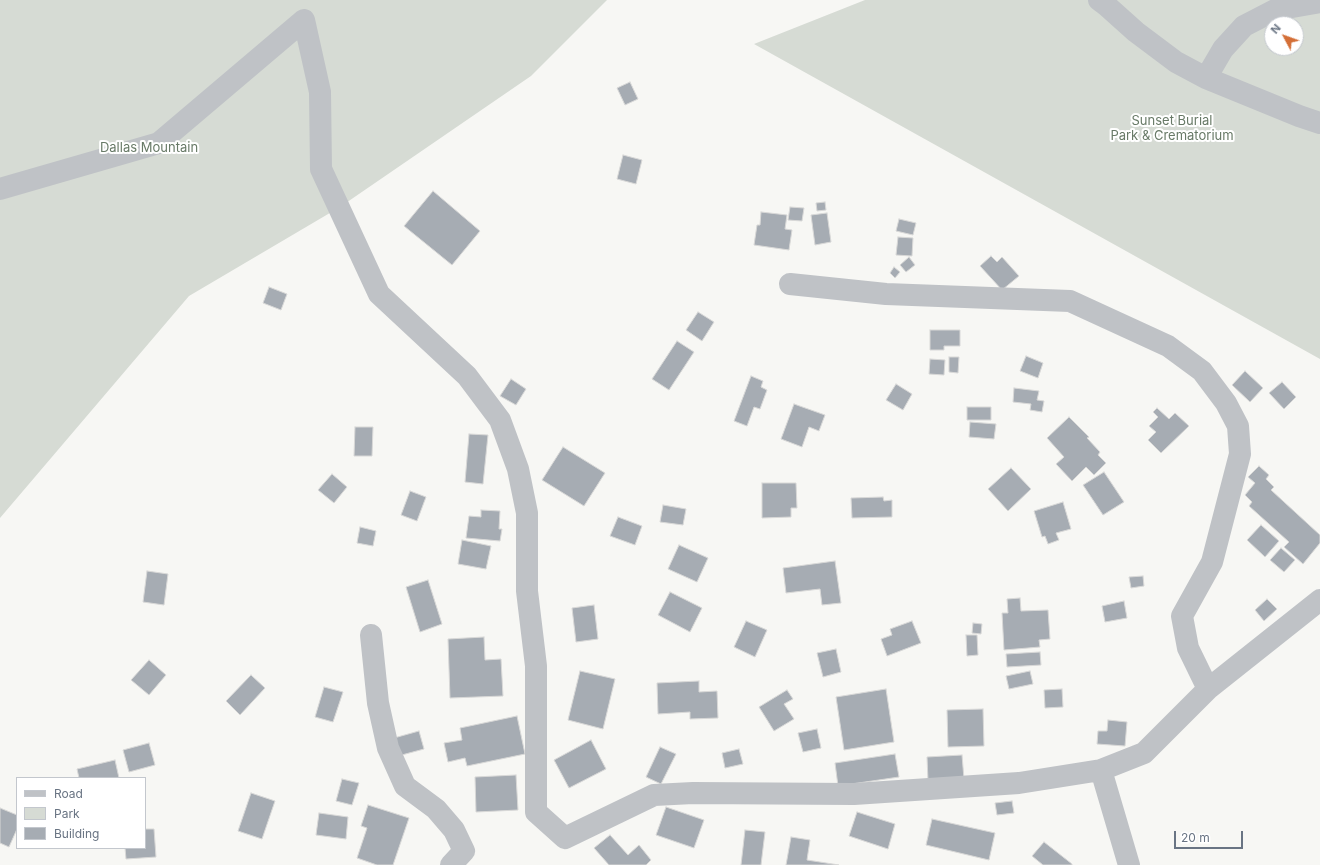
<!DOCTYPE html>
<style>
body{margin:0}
#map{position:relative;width:1320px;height:865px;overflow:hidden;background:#f7f7f4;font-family:Inter,sans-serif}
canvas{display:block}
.legend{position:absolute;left:16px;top:777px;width:130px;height:72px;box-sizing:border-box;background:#fff;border:1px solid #c3c7cd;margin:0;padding:5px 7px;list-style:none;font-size:12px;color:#697483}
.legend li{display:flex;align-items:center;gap:8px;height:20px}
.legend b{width:20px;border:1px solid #c3c7cd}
.north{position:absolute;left:1264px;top:16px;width:40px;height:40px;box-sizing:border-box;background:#fff;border:1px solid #c3c7cd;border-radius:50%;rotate:311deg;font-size:11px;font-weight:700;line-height:16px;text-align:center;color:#697483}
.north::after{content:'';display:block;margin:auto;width:14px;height:18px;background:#d46f37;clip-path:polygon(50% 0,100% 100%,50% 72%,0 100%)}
.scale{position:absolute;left:1174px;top:831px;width:69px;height:18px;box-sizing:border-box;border:2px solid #697483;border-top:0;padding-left:5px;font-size:12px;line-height:14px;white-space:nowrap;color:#697483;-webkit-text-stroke:3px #fff;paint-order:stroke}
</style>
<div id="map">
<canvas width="1320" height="865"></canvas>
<ul class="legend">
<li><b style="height:5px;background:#bfc2c6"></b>Road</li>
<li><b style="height:11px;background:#d6dbd4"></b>Park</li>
<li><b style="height:11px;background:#a6acb3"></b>Building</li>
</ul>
<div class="north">N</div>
<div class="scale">20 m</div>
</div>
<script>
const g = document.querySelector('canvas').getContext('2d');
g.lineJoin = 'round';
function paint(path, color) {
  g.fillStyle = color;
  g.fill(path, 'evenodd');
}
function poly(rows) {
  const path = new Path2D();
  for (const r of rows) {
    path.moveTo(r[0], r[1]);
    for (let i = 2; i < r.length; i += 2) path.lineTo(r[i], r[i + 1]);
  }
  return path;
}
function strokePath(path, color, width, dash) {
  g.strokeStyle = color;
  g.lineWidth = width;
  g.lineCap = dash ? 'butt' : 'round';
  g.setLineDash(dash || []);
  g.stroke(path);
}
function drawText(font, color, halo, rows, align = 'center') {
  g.font = font + ' Inter,sans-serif';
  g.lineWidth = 4;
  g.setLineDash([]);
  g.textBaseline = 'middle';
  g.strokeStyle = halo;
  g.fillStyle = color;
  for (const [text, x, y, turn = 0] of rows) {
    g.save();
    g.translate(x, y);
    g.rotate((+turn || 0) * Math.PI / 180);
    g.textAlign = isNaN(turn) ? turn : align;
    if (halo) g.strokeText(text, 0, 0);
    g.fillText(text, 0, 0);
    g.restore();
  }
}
paint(poly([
 [0,0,607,0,531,76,340,207,189,296,0,518],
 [865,0,1320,0,1320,359,754,44],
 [1272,24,1296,24,1296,48,1272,48]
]), '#d6dbd4');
const building = poly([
 [630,82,638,99,625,105,617,88,630,82],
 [623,155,642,160,636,184,617,179,623,155],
 [433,191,480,231,452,265,404,226,433,191],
 [825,202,826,210,817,211,816,203,825,202],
 [790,207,804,208,802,221,788,220,790,207],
 [761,212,787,215,785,229,792,230,789,250,754,245,757,225,760,225,761,212],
 [827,213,831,242,815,245,811,215,827,213],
 [899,219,916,223,913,235,896,231,899,219],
 [898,237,913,238,912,256,896,255,898,237],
 [991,256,997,262,1002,257,1019,276,1002,290,980,266,991,256],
 [909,257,915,265,906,272,900,265,909,257],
 [894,267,900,272,895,278,890,273,894,267],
 [269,287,287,294,281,310,263,303,269,287],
 [698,312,714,322,702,341,686,330,698,312],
 [930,330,960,330,960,346,944,346,944,350,930,350,930,330],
 [677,341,694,352,669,390,652,379,677,341],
 [1026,356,1043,363,1038,378,1020,371,1026,356],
 [949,357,959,357,958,373,949,372,949,357],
 [930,359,945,360,944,375,929,374,930,359],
 [1245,371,1263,388,1250,402,1232,385,1245,371],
 [751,376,763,381,761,387,767,390,760,409,754,407,747,426,734,421,751,376],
 [511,379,526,389,516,405,500,396,511,379],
 [1282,382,1296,397,1284,409,1269,393,1282,382],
 [896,384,912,394,903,410,886,400,896,384],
 [1014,388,1039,391,1037,400,1044,401,1042,412,1030,410,1031,404,1013,402,1014,388],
 [794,404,825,415,819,431,809,427,802,447,781,439,794,404],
 [967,407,991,407,991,420,967,420,967,407],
 [1157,408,1169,419,1175,413,1189,426,1161,453,1148,440,1156,432,1149,426,1158,417,1153,412,1157,408],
 [1069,417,1089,437,1087,438,1100,452,1098,455,1106,463,1094,475,1086,467,1072,481,1056,464,1064,457,1047,438,1069,417],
 [970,422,996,424,994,439,969,437,970,422],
 [355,427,373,427,372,456,354,456,355,427],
 [469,434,488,435,483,484,465,482,469,434],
 [563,447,605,473,584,506,542,480,563,447],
 [1259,466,1269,475,1266,479,1274,487,1271,490,1320,535,1320,543,1303,564,1284,547,1289,542,1249,506,1252,502,1245,495,1255,483,1248,477,1259,466],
 [1011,468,1031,489,1008,511,988,489,1011,468],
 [1104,472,1124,502,1103,515,1083,485,1104,472],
 [332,474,347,487,334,503,318,490,332,474],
 [762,483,796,483,797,508,791,508,791,517,762,518,762,483],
 [410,491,426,497,417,521,401,515,410,491],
 [883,497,884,501,892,500,892,517,852,518,851,498,883,497],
 [1063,502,1071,529,1056,533,1059,540,1048,544,1045,536,1042,537,1034,511,1063,502],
 [663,505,686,509,683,525,660,522,663,505],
 [481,510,500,511,499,529,502,529,500,541,466,538,469,516,481,517,481,510],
 [618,517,642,526,635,545,610,536,618,517],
 [1261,525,1279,541,1265,557,1247,540,1261,525],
 [360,527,376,531,373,546,357,543,360,527],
 [462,540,491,546,486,569,458,564,462,540],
 [679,545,708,558,697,582,668,569,679,545],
 [1281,548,1295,560,1284,572,1270,560,1281,548],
 [835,561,841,603,822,605,820,589,786,593,783,568,835,561],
 [147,571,168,574,164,605,143,602,147,571],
 [1143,576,1144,586,1131,588,1129,577,1143,576],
 [428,580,442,624,420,632,406,587,428,580],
 [670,592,702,608,690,632,658,615,670,592],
 [1020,598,1021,611,1048,610,1050,639,1039,640,1040,647,1004,650,1002,613,1008,613,1007,599,1020,598],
 [1267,599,1277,609,1264,621,1255,610,1267,599],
 [1124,601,1127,618,1105,622,1102,606,1124,601],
 [594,605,598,639,576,642,572,608,594,605],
 [746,621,767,630,755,657,734,647,746,621],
 [912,621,921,643,887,656,881,639,892,635,890,629,912,621],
 [973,623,982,624,981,634,972,633,973,623],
 [966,635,977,635,978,655,967,656,966,635],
 [484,637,485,660,501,659,503,696,450,698,448,639,484,637],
 [836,649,841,672,823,677,817,653,836,649],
 [1040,652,1041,665,1007,667,1006,654,1040,652],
 [149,660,166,675,149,695,131,680,149,660],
 [580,671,615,679,603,729,568,720,580,671],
 [1030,671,1033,684,1009,689,1006,676,1030,671],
 [251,675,265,688,240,715,226,701,251,675],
 [699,681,699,692,717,691,718,718,690,719,690,712,658,714,657,683,699,681],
 [324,687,343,692,333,722,315,717,324,687],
 [886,689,894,742,844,750,836,697,886,689],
 [1062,689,1063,707,1045,708,1044,690,1062,689],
 [787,690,793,699,784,704,794,719,774,731,759,707,787,690],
 [983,709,984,746,948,747,947,710,983,709],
 [517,716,525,754,467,766,465,758,448,762,444,743,462,740,460,728,517,716],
 [1108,720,1127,722,1125,746,1097,744,1098,731,1107,731,1108,720],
 [817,729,821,748,803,752,798,733,817,729],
 [419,731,424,749,398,756,394,738,419,731],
 [591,740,606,769,569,788,554,760,591,740],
 [149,743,155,765,129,772,123,750,149,743],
 [660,747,676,754,661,784,646,777,660,747],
 [739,749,743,764,725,768,722,753,739,749],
 [895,754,899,777,838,786,835,763,895,754],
 [962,755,964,779,928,781,927,757,962,755],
 [115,760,119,778,79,778,77,769,115,760],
 [516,775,518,810,476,812,475,777,516,775],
 [342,779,359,783,352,805,336,801,342,779],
 [251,793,275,801,262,839,238,831,251,793],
 [1012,801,1014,813,997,815,995,803,1012,801],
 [368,805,409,818,393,865,377,865,357,858,367,828,361,826,368,805],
 [666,807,704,820,694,848,656,835,666,807],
 [0,808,17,815,17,829,9,847,0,843,0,808],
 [857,812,895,824,888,849,849,836,857,812],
 [319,813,348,817,346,839,316,835,319,813],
 [932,819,995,833,989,860,926,845,932,819],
 [145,829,154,829,156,857,126,859,125,848,145,848,145,829],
 [745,830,765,832,761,865,741,865,745,830],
 [610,835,628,855,639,845,651,860,646,865,609,865,594,848,610,835],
 [791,837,810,840,807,860,839,865,786,865,791,837],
 [1044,842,1072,864,1072,865,1043,865,1032,856,1044,842]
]);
paint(building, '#a6acb3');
strokePath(building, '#d8d8d7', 1);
strokePath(poly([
 [1099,0,1107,6,1136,32,1176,62,1206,78,1299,116,1320,123],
 [1206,78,1223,49,1244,26,1275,10,1320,2],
 [0,189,159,143,304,20,320,92,321,169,379,294,467,376,500,420,518,469,527,513,527,591,536,666,536,812,565,838,654,795,693,793,854,794,1019,783,1101,770,1144,753,1208,689,1320,600],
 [790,284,886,294,1070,301,1168,346,1202,371,1226,403,1238,426,1240,454,1212,562,1182,616,1188,648,1208,689],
 [371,635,378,703,388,748,405,786,436,809,454,830,464,851,451,865],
 [1101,770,1129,865]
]), '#bfc2c6', 22);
drawText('13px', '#687a67', '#fff', [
 ["Sunset Burial",1172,121],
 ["Park & Crematorium",1172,136],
 ["Dallas Mountain",149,148]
]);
</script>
